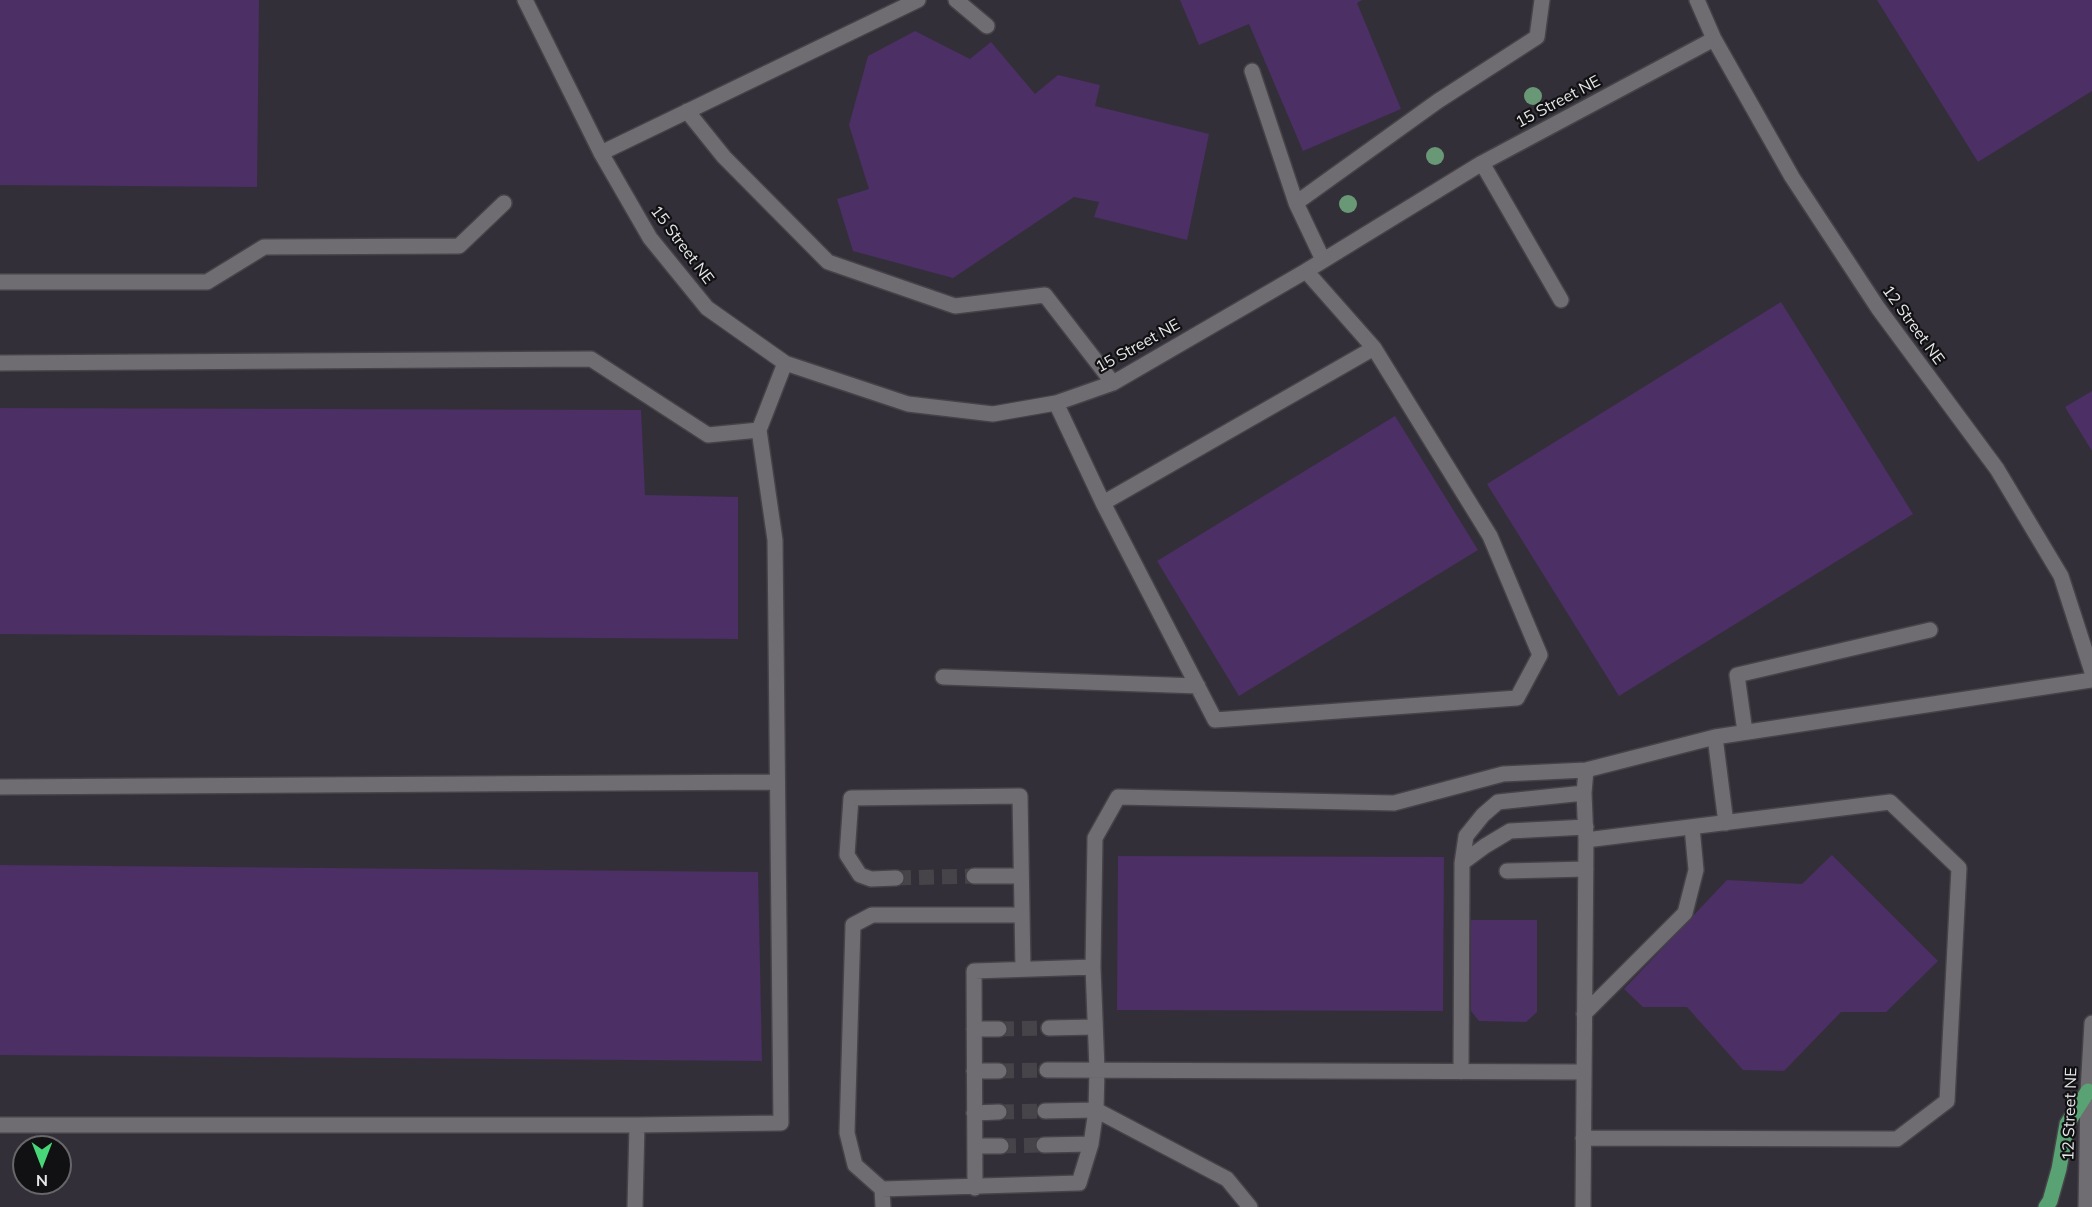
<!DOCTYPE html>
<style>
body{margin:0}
#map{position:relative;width:2092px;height:1207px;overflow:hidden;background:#29272b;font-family:Mulish,sans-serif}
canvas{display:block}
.north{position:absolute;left:12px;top:1135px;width:60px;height:60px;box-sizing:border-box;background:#111012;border:2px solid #676668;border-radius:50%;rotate:180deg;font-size:16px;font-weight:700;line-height:24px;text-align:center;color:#e7e6e9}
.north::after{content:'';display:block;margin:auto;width:21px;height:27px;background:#47d779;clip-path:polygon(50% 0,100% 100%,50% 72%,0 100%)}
</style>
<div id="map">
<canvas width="2092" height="1207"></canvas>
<div class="north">N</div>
</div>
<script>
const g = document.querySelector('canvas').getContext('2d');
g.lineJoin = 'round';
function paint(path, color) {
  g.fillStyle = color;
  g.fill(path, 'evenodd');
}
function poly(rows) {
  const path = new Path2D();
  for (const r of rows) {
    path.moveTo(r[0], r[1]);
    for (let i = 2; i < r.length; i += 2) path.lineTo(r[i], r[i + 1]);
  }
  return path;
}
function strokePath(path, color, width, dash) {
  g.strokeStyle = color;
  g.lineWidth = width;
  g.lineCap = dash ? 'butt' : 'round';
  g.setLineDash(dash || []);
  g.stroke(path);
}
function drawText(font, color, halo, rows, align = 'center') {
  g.font = font + ' Mulish,sans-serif';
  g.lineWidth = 4.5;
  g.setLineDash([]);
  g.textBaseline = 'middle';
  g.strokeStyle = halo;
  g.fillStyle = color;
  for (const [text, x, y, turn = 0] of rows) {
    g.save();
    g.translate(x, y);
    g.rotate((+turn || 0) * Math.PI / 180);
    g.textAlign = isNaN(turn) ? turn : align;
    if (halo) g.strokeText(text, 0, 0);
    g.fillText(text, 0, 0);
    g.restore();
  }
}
paint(poly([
 [0,0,2092,0,2092,1207,0,1207],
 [24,1147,60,1147,60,1183,24,1183]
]), '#332f39');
paint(poly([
 [0,0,259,0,257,187,0,185],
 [1180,0,1362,0,1357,3,1401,109,1303,151,1249,24,1199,45],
 [1877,0,2092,0,2092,91,1978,162],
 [915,31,970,59,991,42,1035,94,1058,75,1100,85,1095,106,1209,134,1187,240,1094,217,1099,202,1074,197,953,278,853,251,837,199,869,189,849,125,868,56],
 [1781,302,1913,514,1619,696,1487,484],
 [2092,391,2092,451,2065,407],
 [0,408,641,410,645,495,738,497,738,639,0,634],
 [1395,416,1478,550,1239,696,1157,561],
 [1832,855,1938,961,1886,1012,1841,1012,1784,1071,1743,1070,1687,1007,1643,1007,1624,989,1727,880,1802,884],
 [1118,856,1444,857,1443,1011,1117,1010],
 [0,865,758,872,762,1061,0,1055],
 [1471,920,1537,920,1537,1012,1526,1022,1479,1021,1471,1011]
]), '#4b2f65');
strokePath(poly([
 [896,878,974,876],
 [999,1029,1049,1028],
 [999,1071,1047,1070],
 [999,1112,1045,1111],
 [1001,1146,1044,1145]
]), '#464448', 15, [15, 8]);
const minor = poly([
 [525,0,601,153,650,238,707,308,785,363,908,404,993,414,1056,403,1113,383,1306,271,1482,163,1714,39],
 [956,0,987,26],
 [1697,0,1714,39,1792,177,1878,308,1997,469,2061,576,2092,672],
 [1252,71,1296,203,1323,260],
 [687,111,724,157,828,262,955,306,1045,295,1113,383],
 [601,153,918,0],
 [1482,163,1561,300],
 [1296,203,1438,101,1537,37,1542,0],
 [0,282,207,282,264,247,459,246,504,203],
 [0,363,591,359,708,435,759,430,785,363],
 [1056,403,1103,503,1215,720,1517,698,1540,655,1490,536,1374,348,1306,271],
 [1103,503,1374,348],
 [943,677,1198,686],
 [1745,732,1737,675,1930,630],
 [1715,737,1726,823],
 [0,787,777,782],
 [1462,863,1485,846,1510,831,1586,827],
 [1507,871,1586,869],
 [974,876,1021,876],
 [896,878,871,879,860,875,847,855,851,798,1020,796,1023,969],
 [1584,1014,1685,913,1696,870,1692,827],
 [1049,1028,1095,1027],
 [974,1029,999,1029],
 [1047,1070,1584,1072],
 [974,1071,999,1071],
 [1461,1072,1462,863,1466,836,1483,815,1498,802,1584,793],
 [1045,1111,1096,1110,1227,1179,1250,1207],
 [974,1113,999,1112],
 [0,1125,637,1125,781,1123,775,540,759,430],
 [1583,1138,1897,1139,1947,1101,1959,868,1890,802,1586,840],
 [1044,1145,1091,1144],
 [975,1146,1001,1146],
 [975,1188,974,971,1093,967],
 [882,1189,1079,1183,1091,1144,1096,1110,1097,1070,1093,967,1095,838,1118,797,1394,803,1503,774,1586,770],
 [635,1207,637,1125],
 [883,1207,882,1189,855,1165,847,1133,853,925,872,915,1021,915],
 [1583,1207,1586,840,1584,793,1586,770,1715,737,2092,680],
 [2086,1207,2088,1091,2092,1023]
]);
const major = poly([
 [2046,1207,2050,1201,2059,1169,2067,1124,2088,1091]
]);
strokePath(minor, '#444347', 18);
strokePath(major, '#444347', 18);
strokePath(minor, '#6f6c72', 15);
strokePath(major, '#58a273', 15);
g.fillStyle = '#699876';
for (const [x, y] of [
 [1533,96],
 [1435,156],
 [1348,204]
]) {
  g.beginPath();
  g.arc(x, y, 9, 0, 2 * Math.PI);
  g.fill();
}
drawText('16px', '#e7e6e9', '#111012', [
 ["15 Street NE",1558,102,-28],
 ["15 Street NE",682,245,53],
 ["12 Street NE",1913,325,54],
 ["15 Street NE",1138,346,-29],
 ["12 Street NE",2070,1114,-88]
]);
</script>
